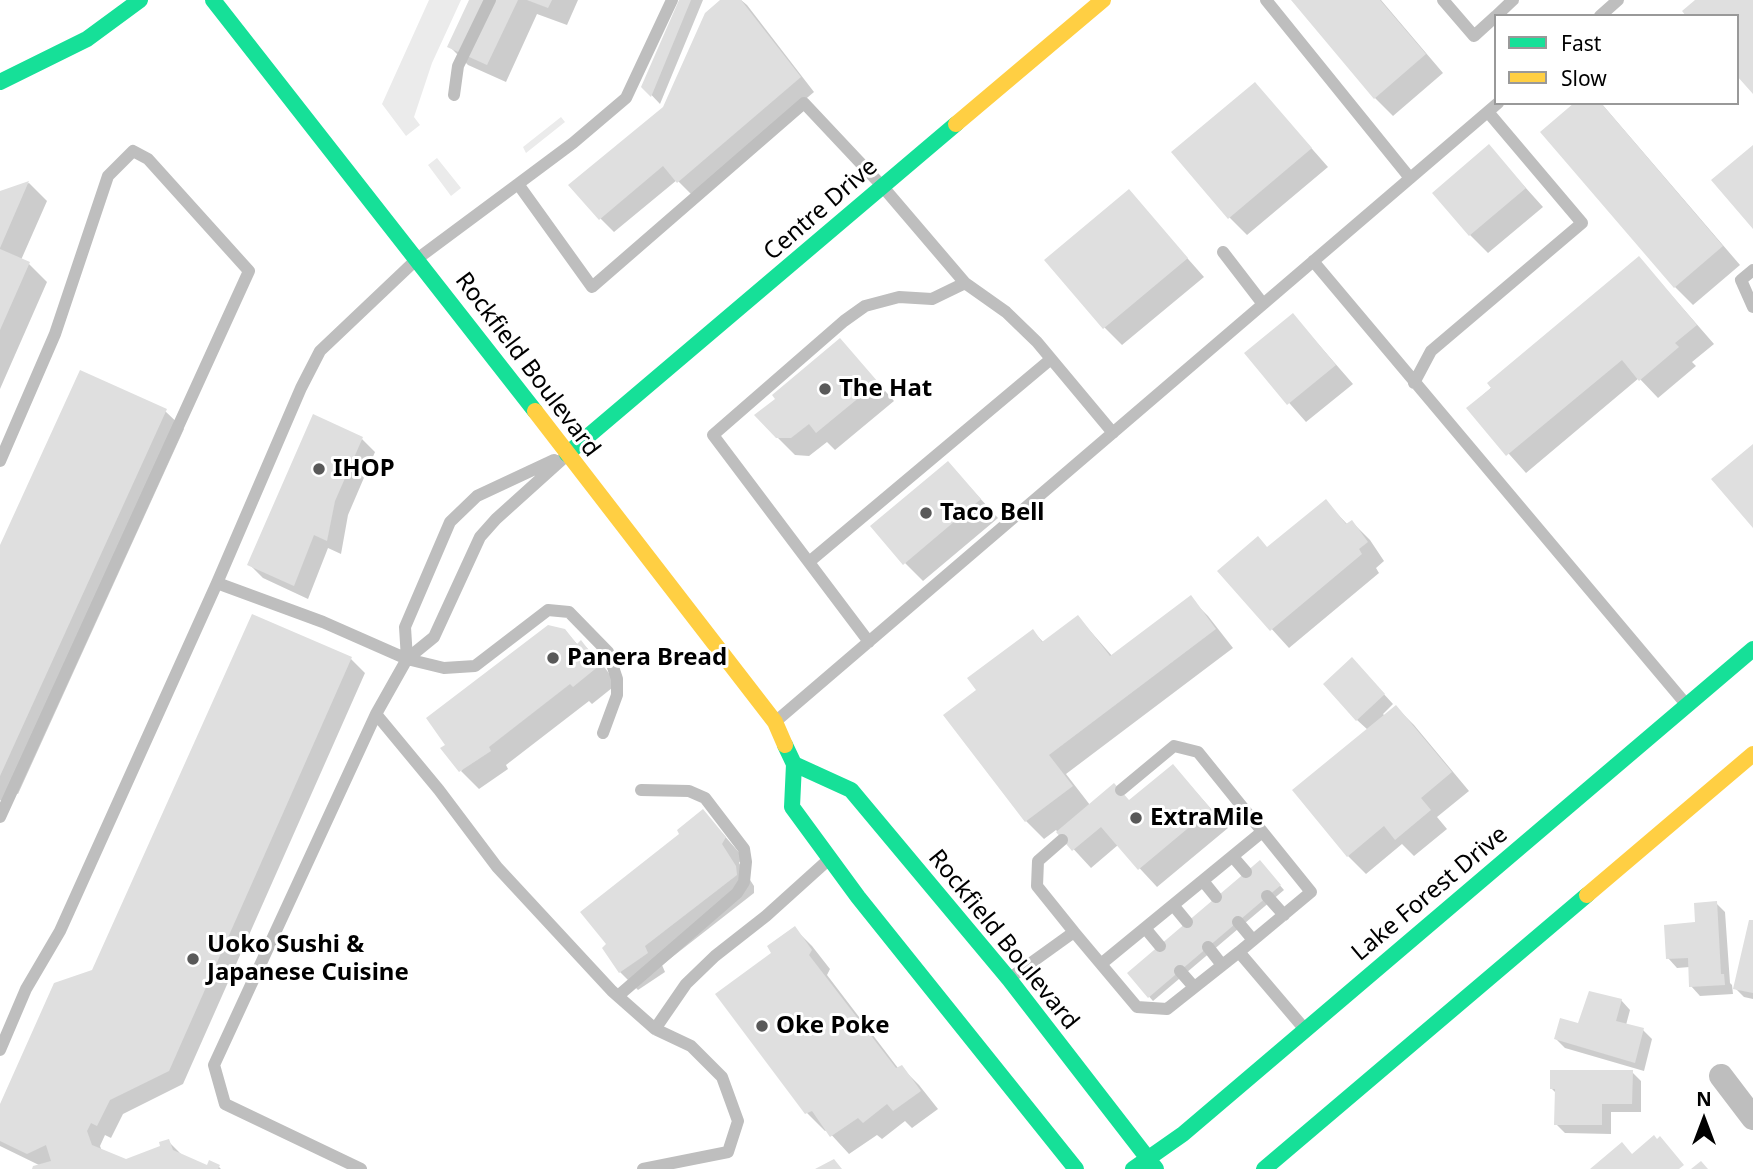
<!DOCTYPE html>
<style>
body{margin:0}
#map{position:relative;width:1753px;height:1169px;overflow:hidden;background:#fff;font-family:"Noto Sans",sans-serif}
canvas{display:block}
.legend{position:absolute;left:1494px;top:14px;width:245px;height:91px;box-sizing:border-box;background:#fff;border:2px solid #999;margin:0;padding:9px 12px;list-style:none;font-size:21px;color:#000}
.legend li{display:flex;align-items:center;gap:14px;height:35px}
.legend b{width:35px;border:2px solid #999}
.north{position:absolute;left:1669px;top:1085px;width:70px;height:70px;-webkit-text-stroke:5px #fff;paint-order:stroke;rotate:0deg;font-size:19px;font-weight:700;line-height:28px;text-align:center;color:#000}
.north::after{content:'';display:block;margin:auto;width:24px;height:32px;background:#000;clip-path:polygon(50% 0,100% 100%,50% 72%,0 100%)}
</style>
<div id="map">
<canvas width="1753" height="1169"></canvas>
<ul class="legend">
<li><b style="height:9px;background:#16e098"></b>Fast</li>
<li><b style="height:9px;background:#ffcf43"></b>Slow</li>
</ul>
<div class="north">N</div>
</div>
<script>
const g = document.querySelector('canvas').getContext('2d');
g.lineJoin = 'round';
function paint(path, color) {
  g.fillStyle = color;
  g.fill(path, 'evenodd');
}
function poly(rows) {
  const path = new Path2D();
  for (const r of rows) {
    path.moveTo(r[0], r[1]);
    for (let i = 2; i < r.length; i += 2) path.lineTo(r[i], r[i + 1]);
  }
  return path;
}
function strokePath(path, color, width, dash) {
  g.strokeStyle = color;
  g.lineWidth = width;
  g.lineCap = dash ? 'butt' : 'round';
  g.setLineDash(dash || []);
  g.stroke(path);
}
function drawText(font, color, halo, rows, align = 'center') {
  g.font = font + ' "Noto Sans",sans-serif';
  g.lineWidth = 6;
  g.setLineDash([]);
  g.textBaseline = 'middle';
  g.strokeStyle = halo;
  g.fillStyle = color;
  for (const [text, x, y, turn = 0] of rows) {
    g.save();
    g.translate(x, y);
    g.rotate((+turn || 0) * Math.PI / 180);
    g.textAlign = isNaN(turn) ? turn : align;
    if (halo) g.strokeText(text, 0, 0);
    g.fillText(text, 0, 0);
    g.restore();
  }
}
paint(poly([
 [429,0,461,0,432,63,414,117,420,125,406,136,382,104],
 [561,117,565,122,526,153,523,147],
 [437,158,461,188,451,196,428,165]
]), '#ebebeb');
paint(poly([
 [471,0,578,0,567,25,537,14,506,82,468,65,450,47],
 [681,0,703,0,660,104,643,86],
 [723,0,741,0,747,5,814,92,692,195,677,180,614,232,600,218,664,109],
 [1293,0,1381,0,1443,73,1393,116,1375,98],
 [1255,84,1328,167,1247,235,1229,217],
 [1601,103,1740,265,1693,305,1675,287],
 [1489,147,1543,207,1488,253,1470,235],
 [29,183,47,201,21,260,29,264,47,282,0,389,0,193],
 [1128,191,1204,277,1122,345,1104,327],
 [1639,258,1714,344,1692,362,1696,366,1658,398,1639,378,1526,473,1468,408],
 [1293,315,1353,384,1306,422,1246,354],
 [840,340,894,401,835,450,827,442,809,456,795,455,756,416,778,399],
 [165,411,184,429,18,794,8,790,3,802,0,800,0,550],
 [362,439,375,452,348,515,341,554,328,548,308,599,263,578,249,564],
 [948,463,998,518,923,581,905,563],
 [1325,501,1348,525,1352,522,1370,540,1384,561,1376,568,1379,573,1289,648,1219,571,1269,549],
 [1190,598,1208,616,1233,648,1066,774,1090,805,1130,802,1173,766,1228,828,1157,887,1118,845,1091,868,1056,830,1044,839,1026,821,979,690,1033,631,1044,643,1078,617,1113,657],
 [253,616,351,659,365,673,183,1084,123,1114,111,1138,105,1135,100,1146,102,1151,126,1161,162,1148,168,1141,182,1155,208,1167,219,1167,221,1169,34,1169,41,1166,0,1146,0,1109,94,971],
 [565,631,578,645,581,642,599,660,617,684,592,704,589,701,506,765,508,769,479,789,461,771],
 [1361,669,1393,704,1383,714,1385,716,1396,707,1414,725,1469,791,1437,817,1447,829,1414,856,1402,844,1366,874,1348,856,1368,730,1357,720],
 [703,811,743,857,739,863,754,886,754,893,662,965,665,972,638,990,620,972,604,948,681,834],
 [1264,867,1284,890,1153,1001,1129,974],
 [1716,903,1725,912,1730,983,1732,985,1733,994,1700,996,1691,986,1690,967,1677,968,1668,958],
 [1753,922,1753,999,1744,997,1735,988],
 [794,928,812,946,830,969,827,975,898,1068,901,1067,919,1085,938,1109,912,1128,905,1121,882,1139,877,1135,849,1154,827,1130,825,1131,807,1113,773,954],
 [1621,1000,1630,1010,1626,1025,1643,1030,1652,1039,1644,1071,1565,1048,1556,1039],
 [1632,1072,1641,1081,1641,1112,1611,1112,1611,1134,1565,1133,1556,1124,1556,1093,1551,1088]
]), '#0003');
paint(poly([
 [469,0,518,0,487,65,447,47],
 [527,0,552,0,548,8],
 [679,0,691,0,651,97,641,87],
 [720,0,741,0,801,77,677,183,663,166,599,220,568,185,663,107,705,13],
 [1291,0,1380,0,1426,54,1374,99],
 [1695,0,1753,0,1753,94,1737,76,1737,16,1686,16,1682,11],
 [1255,82,1312,148,1228,219,1171,152],
 [1574,103,1601,103,1723,246,1674,288,1540,132],
 [1489,144,1526,188,1469,236,1432,193],
 [1753,145,1753,229,1711,180],
 [29,181,0,248,0,191],
 [1129,189,1188,258,1103,329,1044,260],
 [0,249,30,262,0,330],
 [1639,256,1697,325,1675,343,1679,347,1639,381,1622,360,1506,456,1466,408,1491,388,1487,383],
 [1293,313,1336,365,1287,405,1244,353],
 [840,338,878,382,816,433,809,424,791,438,776,438,754,415,775,399,772,395],
 [80,370,167,409,0,776,0,545],
 [313,414,363,437,335,501,327,541,314,535,294,586,247,565],
 [1753,444,1753,528,1711,479],
 [948,461,981,499,903,565,870,526],
 [1326,499,1346,524,1352,520,1368,542,1359,549,1362,554,1270,631,1217,571,1258,536,1267,547],
 [1191,595,1216,629,1049,755,1073,786,1025,822,943,715,976,690,967,678,1033,629,1042,642,1078,615,1110,656],
 [252,614,352,657,169,1071,110,1100,97,1126,91,1123,87,1131,92,1145,126,1159,160,1146,159,1142,169,1139,173,1150,207,1165,209,1160,220,1165,218,1169,32,1169,33,1166,51,1161,46,1145,27,1154,0,1141,0,1104,54,983,92,970],
 [548,625,565,629,577,644,581,640,600,665,573,687,570,684,489,747,491,751,459,772,440,748,445,745,426,718],
 [1352,657,1385,694,1356,721,1323,684],
 [1396,705,1452,772,1421,798,1431,810,1395,840,1384,826,1347,857,1292,790],
 [1173,764,1211,809,1138,870,1101,827,1072,851,1056,832,1114,783,1129,800],
 [703,809,726,837,722,844,736,866,737,875,645,946,648,953,619,973,602,948,606,944,580,912,679,834,677,830],
 [1260,860,1281,885,1148,998,1127,973],
 [1717,901,1721,974,1724,974,1725,985,1689,987,1688,958,1666,959,1664,925,1695,922,1694,903],
 [1749,920,1753,920,1753,993,1733,989],
 [795,926,812,950,809,955,896,1068,902,1065,921,1091,893,1111,887,1104,863,1123,858,1118,830,1137,812,1111,805,1114,715,994,771,953,767,946],
 [1589,991,1622,999,1616,1021,1644,1028,1635,1063,1554,1039,1560,1018,1578,1023],
 [1550,1070,1633,1070,1632,1104,1602,1104,1602,1125,1554,1125,1555,1089,1550,1089],
 [1654,1135,1657,1139,1660,1136,1684,1165,1679,1169,1590,1169,1622,1142,1632,1154],
 [834,1159,842,1169,815,1169],
 [1701,1161,1708,1169,1691,1169]
]), '#dfdfdf');
strokePath(poly([
 [1266,0,1410,178],
 [1443,0,1474,36,1496,16],
 [1496,16,1513,0],
 [1600,16,1618,0],
 [454,95,458,66,490,0],
 [518,184,573,143,626,98,672,0],
 [1223,252,1263,304],
 [1313,261,1685,703],
 [1753,270,1741,280,1753,307],
 [1414,383,1431,351,1582,223,1488,112],
 [0,461,55,334,108,176,133,151,148,159,249,271,0,817],
 [809,562,1051,359],
 [217,583,323,622,407,659,444,668,475,666,548,610,569,612,608,652,617,679,617,695,603,733],
 [869,642,713,435,844,321,865,306,899,297,932,299,965,283],
 [407,659,405,627,450,522,477,496,554,460],
 [376,714,439,790,497,867,612,991,655,1029,686,984,715,956,766,916,827,861],
 [775,722,1498,103],
 [1121,790,1174,746,1198,752,1311,892,1239,952],
 [1062,840,1038,861,1037,886,1074,932],
 [1233,857,1246,872],
 [1203,881,1216,897],
 [1267,896,1284,915],
 [1173,905,1187,922],
 [1238,922,1253,940],
 [1145,928,1160,946],
 [1208,947,1222,965],
 [1101,964,1262,832],
 [1180,971,1194,987],
 [1010,978,1074,932,1137,1007,1167,1009,1239,952,1302,1026],
 [618,996,737,893,744,882,746,862,744,849,705,798,689,791,641,790],
 [0,1050,26,989,60,931,217,583,301,388,320,351,417,259,518,184,592,287,804,103,883,187,965,283,1006,312,1037,342,1113,433],
 [361,1169,225,1104,214,1065,376,714,407,659,434,637,480,537,496,519,567,455],
 [643,1169,728,1152,738,1121,722,1077,691,1046,655,1029]
]), '#bebebe', 12);
strokePath(poly([
 [1721,1076,1753,1118]
]), '#bebebe', 24);
strokePath(poly([
 [213,0,535,411],
 [0,82,87,39,140,0],
 [567,454,956,124],
 [785,745,794,764,792,807,858,897,1076,1169],
 [794,764,851,790,1009,979,1156,1169],
 [1133,1169,1183,1134,1753,649],
 [1264,1169,1587,895]
]), '#16e098', 16);
strokePath(poly([
 [956,124,1103,0],
 [535,411,775,722,785,745],
 [1587,895,1753,754]
]), '#ffcf43', 16);
for (const [x, y, r, color] of [
 [825,389,7,"#595959"],
 [319,469,7,"#595959"],
 [926,513,7,"#595959"],
 [553,658,7,"#595959"],
 [1136,818,7,"#595959"],
 [193,959,7,"#595959"],
 [762,1026,7,"#595959"]
]) {
  const dot = new Path2D();
  dot.arc(x, y, r, 0, 2 * Math.PI);
  g.fillStyle = color;
  g.fill(dot);
  strokePath(dot, '#fff', 2.5);
}
drawText('24px', '#000', '#fff', [
 ["Centre Drive",821,210,-41],
 ["Rockfield Boulevard",527,365,53],
 ["Lake Forest Drive",1430,894,-40],
 ["Rockfield Boulevard",1003,940,51]
]);
drawText('bold 24px', '#000', '#fff', [
 ["The Hat",839,389],
 ["IHOP",333,469],
 ["Taco Bell",940,513],
 ["Panera Bread",567,658],
 ["ExtraMile",1150,818],
 ["Uoko Sushi &",207,945],
 ["Japanese Cuisine",207,973],
 ["Oke Poke",776,1026]
], 'left');
</script>
